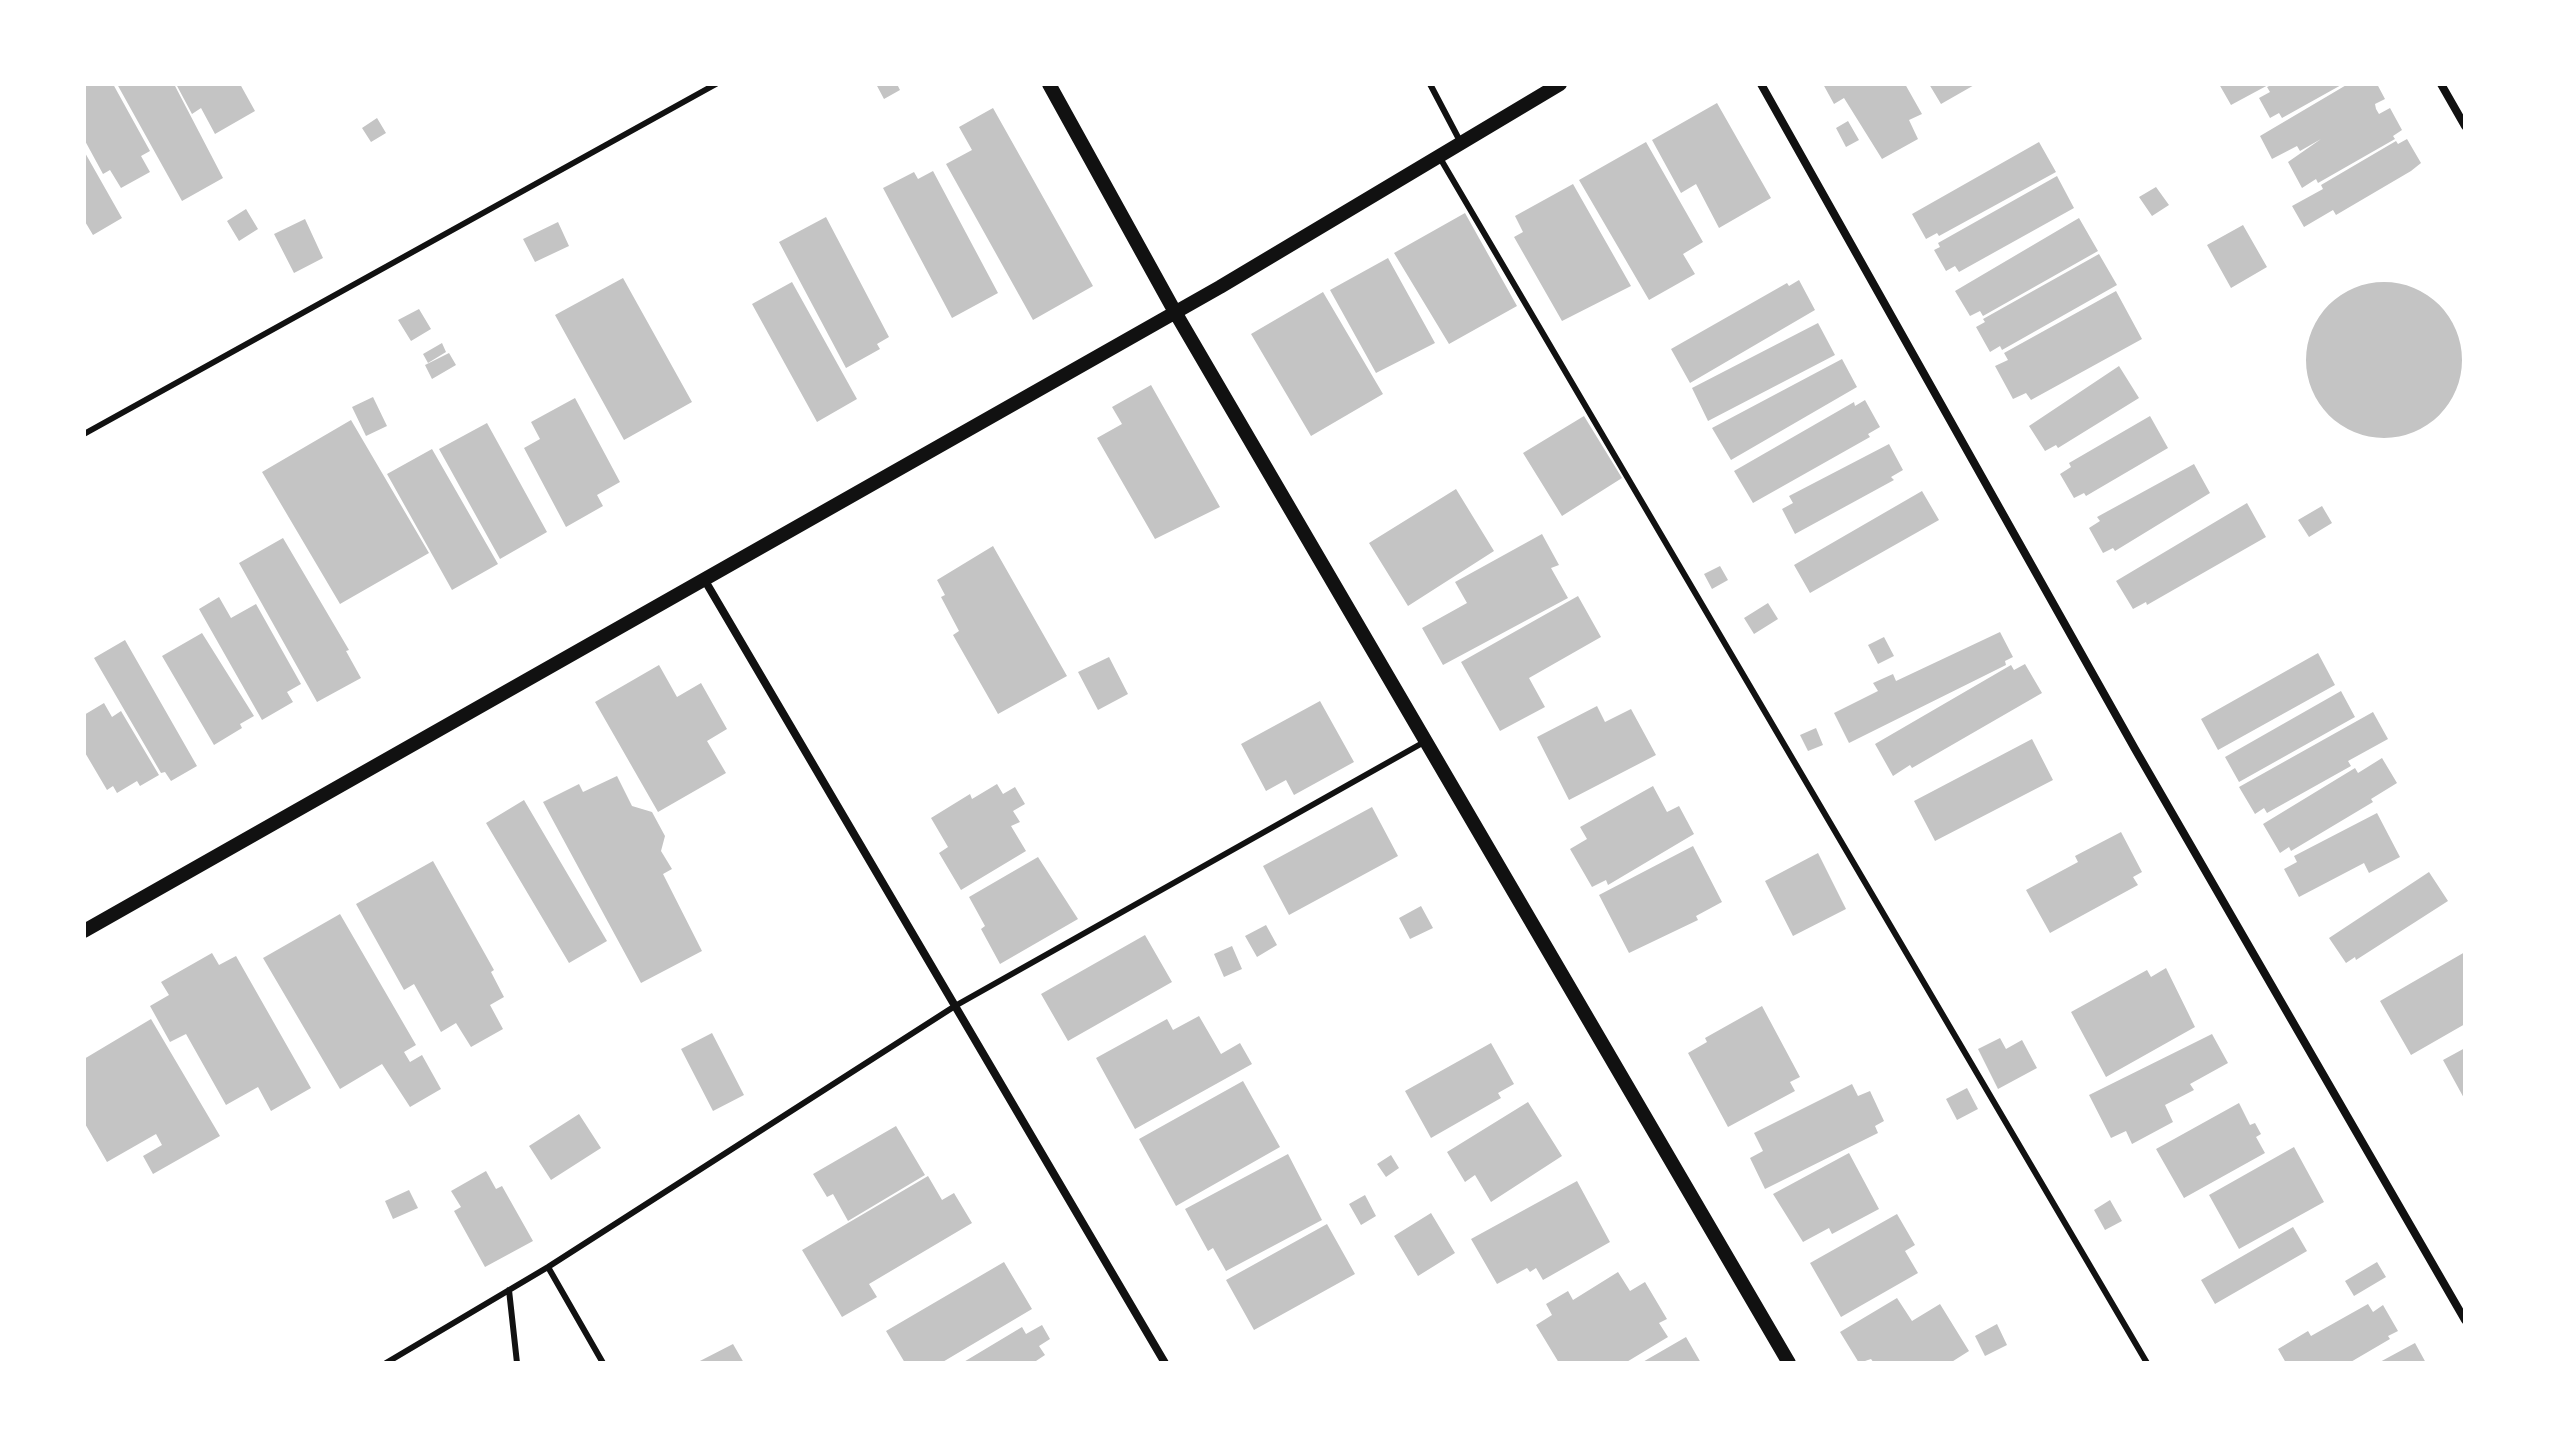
<!DOCTYPE html>
<style>
body{margin:0}
#map{position:relative;width:2549px;height:1447px;overflow:hidden;background:#fff;font-family:"IBM Plex Sans",sans-serif}
canvas{display:block}
.frame{position:absolute;inset:0;border:86px solid #fff;pointer-events:none}
</style>
<div id="map">
<canvas width="2549" height="1447"></canvas>
<div class="frame"></div>
</div>
<script>
const g = document.querySelector('canvas').getContext('2d');
g.lineJoin = 'round';
function paint(path, color) {
  g.fillStyle = color;
  g.fill(path, 'evenodd');
}
function poly(rows) {
  const path = new Path2D();
  for (const r of rows) {
    if (r.length === 3) {
      path.moveTo(r[0] + r[2], r[1]);
      path.arc(r[0], r[1], r[2], 0, 2 * Math.PI);
      continue;
    }
    path.moveTo(r[0], r[1]);
    for (let i = 2; i < r.length; i += 2) path.lineTo(r[i], r[i + 1]);
  }
  return path;
}
function strokePath(path, color, width, dash) {
  g.strokeStyle = color;
  g.lineWidth = width;
  g.lineCap = dash ? 'butt' : 'round';
  g.setLineDash(dash || []);
  g.stroke(path);
}
paint(poly([
 [84,84,113,84,150,151,141,156,150,172,121,188,110,170,103,174,84,139],
 [117,84,174,84,223,178,182,201],
 [176,84,240,84,255,111,215,134,201,108,192,114],
 [876,84,897,84,900,90,884,99],
 [1823,84,1905,84,1922,114,1909,120,1918,139,1882,159,1844,98,1834,104],
 [1929,84,1976,84,1941,104],
 [2219,84,2270,84,2231,105],
 [2273,84,2343,84,2282,118,2279,113,2270,118,2259,98,2270,92,2267,87],
 [2348,84,2377,84,2385,99,2375,104,2376,109,2379,114,2390,108,2402,130,2393,136,2395,139,2318,183,2316,179,2302,188,2288,162,2321,139,2300,151,2297,146,2272,159,2260,136],
 [1717,103,1771,198,1719,228,1696,184,1681,193,1652,140],
 [993,108,1093,286,1033,320,946,164,972,150,959,127],
 [377,118,386,133,371,142,362,128],
 [1848,121,1859,140,1846,147,1836,128],
 [2407,139,2421,163,2411,171,2336,215,2333,210,2304,227,2292,206,2323,189,2321,185,2396,141,2398,144],
 [1646,142,1703,242,1683,254,1695,274,1649,300,1579,180],
 [2039,142,2056,172,1939,236,1937,233,1926,239,1912,214],
 [84,151,122,218,93,235,84,220],
 [933,171,998,293,952,318,883,188,914,172,918,179],
 [2057,176,2074,208,1959,272,1955,266,1946,271,1934,250,1940,247,1938,243],
 [1573,184,1631,286,1562,321,1514,237,1523,232,1515,216],
 [2156,187,2169,205,2152,216,2139,197],
 [246,209,258,229,239,241,227,221],
 [1465,213,1517,306,1449,344,1394,253],
 [826,217,889,337,877,344,880,349,846,368,779,242],
 [2079,218,2098,251,1983,316,1980,311,1970,316,1955,291],
 [305,219,323,258,294,273,274,234],
 [558,222,569,246,535,262,523,239],
 [2243,225,2267,267,2231,288,2207,245],
 [2099,254,2117,285,2002,350,2000,346,1990,352,1976,327,1985,322,1983,319],
 [1388,258,1435,343,1376,373,1330,290],
 [623,278,692,402,624,440,555,315],
 [1799,280,1815,310,1690,383,1671,349,1787,283,1789,286],
 [792,282,857,399,817,422,752,304],
 [2384,360,78],
 [2116,291,2142,339,2031,400,2026,393,2013,399,1995,366,2008,360,2004,353],
 [1323,292,1383,394,1311,436,1251,334],
 [419,309,431,329,411,341,398,320],
 [1818,323,1835,355,1708,421,1692,388],
 [442,343,446,352,428,363,423,354],
 [449,353,456,365,432,379,425,365],
 [1842,359,1857,387,1731,460,1712,428],
 [2119,366,2139,398,2058,448,2056,445,2045,451,2029,426],
 [1151,385,1220,507,1155,539,1097,438,1122,424,1112,407],
 [373,397,387,426,366,436,352,407],
 [575,398,620,482,597,495,603,506,566,527,524,448,540,439,531,422],
 [1865,400,1880,427,1868,434,1870,437,1753,503,1734,471,1854,402,1855,406],
 [1584,416,1622,478,1562,516,1523,453],
 [2150,416,2168,448,2086,496,2084,493,2074,498,2060,474,2071,467,2069,463],
 [351,420,429,553,340,604,262,472],
 [487,423,547,532,500,559,439,449],
 [1889,444,1903,470,1891,477,1894,480,1795,534,1782,509,1793,503,1789,496],
 [432,449,498,564,452,590,387,474],
 [2194,464,2210,493,2115,551,2113,548,2103,553,2089,528,2100,521,2097,517],
 [1456,489,1494,551,1408,606,1369,543],
 [1922,491,1939,520,1810,593,1794,565],
 [2247,503,2266,537,2147,605,2146,602,2133,609,2116,581],
 [2322,506,2332,523,2309,537,2298,520],
 [1542,534,1559,565,1551,568,1568,598,1443,665,1422,628,1467,603,1455,582],
 [283,538,349,650,346,651,361,678,317,702,239,563],
 [993,546,1067,676,998,714,953,635,959,631,941,597,945,595,937,580],
 [1720,566,1728,580,1712,589,1704,574],
 [1578,596,1601,637,1529,678,1545,707,1500,731,1461,662],
 [219,597,231,618,256,604,301,684,287,692,293,702,262,720,199,609],
 [1768,603,1778,619,1754,634,1744,618],
 [2000,632,2013,657,2005,661,2006,665,1849,743,1834,713,1878,691,1873,683,1893,674,1896,681],
 [202,633,254,716,240,724,242,728,214,745,162,656],
 [1884,637,1894,656,1878,664,1868,645],
 [125,640,197,766,171,781,165,772,161,773,94,658],
 [2318,653,2335,685,2218,750,2201,719],
 [1109,657,1128,694,1098,710,1078,672],
 [2025,664,2042,693,1912,768,1910,765,1893,776,1875,744,2011,665,2014,670],
 [659,665,677,697,701,683,727,729,707,741,726,773,658,812,595,702],
 [2341,691,2355,717,2239,782,2225,757],
 [1320,701,1354,762,1294,795,1286,780,1266,791,1241,744],
 [104,703,112,717,121,711,159,775,140,786,137,781,117,793,113,786,107,790,84,751,84,715],
 [1597,706,1605,722,1631,709,1656,755,1569,800,1537,737],
 [2373,712,2388,739,2348,761,2351,766,2267,813,2264,808,2255,814,2239,787],
 [1816,728,1823,745,1808,751,1800,735],
 [2032,739,2053,780,1935,841,1914,801],
 [2382,758,2397,783,2371,799,2373,802,2291,851,2289,847,2280,853,2263,824,2355,768,2358,773],
 [617,776,632,806,652,812,665,836,661,851,672,869,663,874,702,951,641,983,543,802,579,784,583,792],
 [997,784,1003,794,1015,787,1025,804,1013,811,1020,822,1011,826,1026,851,961,890,939,853,948,847,931,818,970,794,972,799],
 [1653,786,1667,812,1679,806,1694,834,1608,885,1606,880,1592,887,1570,849,1587,839,1580,827],
 [524,800,607,941,569,963,486,823],
 [1372,807,1398,856,1289,915,1263,866],
 [2377,813,2400,857,2369,873,2364,863,2299,897,2284,869,2297,862,2294,856],
 [2121,832,2142,872,2133,877,2138,885,2050,933,2026,890,2078,862,2075,856],
 [1693,846,1722,902,1696,916,1698,920,1629,953,1599,895],
 [1818,853,1846,909,1793,936,1765,881],
 [1038,857,1078,919,1000,964,981,929,985,926,969,897],
 [433,861,494,970,491,972,504,997,490,1005,503,1029,471,1047,456,1023,441,1032,414,984,404,990,356,904],
 [2429,872,2448,901,2356,960,2355,957,2346,963,2329,938],
 [1421,906,1433,928,1410,939,1399,918],
 [340,914,416,1045,404,1052,410,1062,422,1055,441,1089,410,1107,382,1064,340,1089,263,958],
 [1266,925,1277,945,1257,957,1245,936],
 [1145,935,1172,982,1068,1041,1041,994],
 [1232,946,1242,969,1224,977,1214,954],
 [2465,952,2465,1024,2411,1055,2380,1001],
 [212,953,219,965,236,956,311,1088,271,1111,258,1087,226,1105,186,1034,170,1042,150,1006,169,995,161,982],
 [2166,968,2195,1027,2106,1077,2071,1012,2147,970,2151,977],
 [1762,1006,1800,1077,1790,1082,1795,1091,1728,1127,1688,1053,1707,1042,1705,1038],
 [1199,1016,1221,1054,1240,1043,1252,1064,1135,1129,1096,1058,1167,1019,1173,1030],
 [151,1019,220,1136,153,1174,143,1156,162,1145,156,1134,107,1162,84,1122,84,1059],
 [712,1033,744,1095,713,1111,681,1049],
 [2212,1034,2228,1063,2190,1084,2194,1090,2165,1105,2173,1122,2132,1144,2126,1131,2111,1138,2089,1095],
 [2000,1038,2006,1049,2022,1040,2037,1068,1998,1089,1978,1049],
 [1491,1043,1514,1084,1498,1093,1501,1098,1431,1138,1405,1091],
 [2465,1048,2465,1100,2443,1060],
 [1243,1081,1280,1147,1176,1206,1139,1139],
 [1852,1084,1858,1096,1870,1091,1884,1121,1875,1126,1878,1133,1765,1189,1750,1158,1763,1151,1754,1133],
 [1967,1088,1978,1109,1957,1120,1946,1099],
 [1528,1102,1562,1156,1491,1202,1475,1175,1465,1182,1447,1152],
 [2239,1103,2250,1125,2255,1123,2261,1134,2256,1137,2265,1153,2184,1198,2156,1149],
 [579,1114,601,1148,551,1180,529,1146],
 [896,1126,925,1175,848,1221,833,1194,827,1197,813,1174],
 [2294,1147,2324,1202,2239,1249,2209,1195],
 [1849,1153,1879,1209,1832,1234,1829,1228,1803,1242,1773,1194],
 [1288,1154,1322,1220,1226,1271,1213,1248,1208,1251,1185,1209],
 [1391,1155,1399,1168,1386,1177,1377,1164],
 [486,1171,496,1189,502,1186,533,1241,485,1267,454,1211,461,1207,451,1191],
 [928,1176,942,1200,954,1193,972,1223,869,1284,877,1297,842,1317,802,1250],
 [1577,1181,1610,1242,1543,1280,1536,1268,1530,1272,1527,1268,1497,1284,1471,1239],
 [409,1190,418,1208,393,1219,385,1201],
 [1365,1195,1376,1216,1361,1225,1349,1204],
 [2110,1200,2122,1221,2105,1230,2094,1210],
 [1431,1213,1455,1253,1418,1276,1394,1236],
 [1897,1214,1915,1245,1905,1251,1918,1273,1841,1317,1810,1263],
 [1327,1224,1355,1274,1254,1330,1226,1280],
 [2293,1227,2307,1251,2215,1304,2201,1280],
 [1004,1262,1032,1309,941,1363,905,1363,886,1331],
 [2377,1262,2386,1277,2354,1296,2345,1281],
 [1618,1272,1630,1291,1645,1282,1667,1319,1659,1323,1668,1337,1625,1363,1559,1363,1536,1325,1552,1315,1546,1304,1568,1291,1573,1300],
 [1897,1298,1912,1321,1940,1304,1969,1351,1950,1363,1874,1363,1871,1359,1859,1363,1840,1332],
 [2368,1304,2373,1312,2383,1305,2398,1331,2388,1336,2390,1339,2349,1363,2286,1363,2278,1349,2308,1331,2311,1336],
 [1997,1324,2007,1345,1985,1356,1975,1336],
 [1042,1325,1050,1339,1039,1346,1045,1355,1033,1363,962,1363,1022,1327,1026,1334],
 [1686,1337,1701,1363,1641,1363],
 [2415,1343,2426,1363,2378,1363],
 [733,1344,744,1363,696,1363]
]), '#c4c4c4');
strokePath(poly([
 [1430,84,1461,143],
 [1440,158,2147,1363],
 [84,434,716,84],
 [548,1267,603,1363],
 [509,1290,517,1363],
 [386,1363,548,1267,955,1006,1426,741]
]), '#111', 6);
strokePath(poly([
 [1761,84,2135,749,2465,1320],
 [2441,84,2465,126],
 [704,579,1165,1363]
]), '#111', 8);
strokePath(poly([
 [1049,84,1175,312,1789,1363],
 [84,931,1220,287,1560,84]
]), '#111', 14);
</script>
